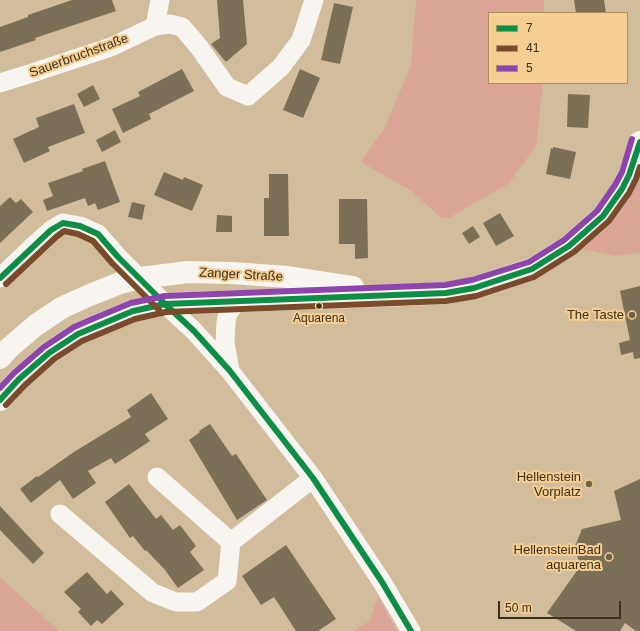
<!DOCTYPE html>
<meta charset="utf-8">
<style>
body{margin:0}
#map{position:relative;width:640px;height:631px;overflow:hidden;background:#d1bc9c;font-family:Helvetica,sans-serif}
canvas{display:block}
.legend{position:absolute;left:488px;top:12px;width:140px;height:72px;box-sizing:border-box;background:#f4ce93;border:1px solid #ac8f62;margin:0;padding:5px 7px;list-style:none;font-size:12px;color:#3f3018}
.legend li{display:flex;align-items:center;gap:8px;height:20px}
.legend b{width:20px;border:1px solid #ac8f62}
.scale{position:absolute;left:498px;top:601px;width:123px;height:18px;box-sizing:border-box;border:2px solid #3f3018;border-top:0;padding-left:5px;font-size:12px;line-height:14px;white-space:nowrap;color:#3f3018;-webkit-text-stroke:3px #f4ce93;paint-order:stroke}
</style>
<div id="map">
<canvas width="640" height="631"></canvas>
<ul class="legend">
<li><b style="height:5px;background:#0d8e46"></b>7</li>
<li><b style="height:5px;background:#7a4b2a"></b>41</li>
<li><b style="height:5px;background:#8e44ad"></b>5</li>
</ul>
<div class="scale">50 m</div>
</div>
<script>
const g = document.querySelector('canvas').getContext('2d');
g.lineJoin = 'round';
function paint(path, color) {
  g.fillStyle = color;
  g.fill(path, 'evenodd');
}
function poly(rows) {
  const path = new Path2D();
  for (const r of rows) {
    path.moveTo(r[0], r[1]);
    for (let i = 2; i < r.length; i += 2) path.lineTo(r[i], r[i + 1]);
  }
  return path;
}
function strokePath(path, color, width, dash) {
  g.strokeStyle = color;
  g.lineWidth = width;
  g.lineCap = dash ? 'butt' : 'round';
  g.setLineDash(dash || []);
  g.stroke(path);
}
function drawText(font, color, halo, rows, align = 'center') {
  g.font = font + ' Helvetica,sans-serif';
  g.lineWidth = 4;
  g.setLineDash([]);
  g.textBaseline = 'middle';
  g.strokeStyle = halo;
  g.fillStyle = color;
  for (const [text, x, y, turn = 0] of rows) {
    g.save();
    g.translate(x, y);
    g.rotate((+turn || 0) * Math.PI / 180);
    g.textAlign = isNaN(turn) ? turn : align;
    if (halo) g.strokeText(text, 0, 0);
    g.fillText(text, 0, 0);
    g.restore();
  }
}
paint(poly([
 [416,0,544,0,544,13,489,13,489,83,543,83,536,146,509,183,449,218,440,217,410,190,361,162,385,127,411,66],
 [640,142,640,253,615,256,569,246,603,216],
 [0,577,59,631,0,631],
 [378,597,397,631,353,631,370,621]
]), '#daa496');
paint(poly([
 [72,0,112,0,116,11,35,38,36,40,0,52,0,27,28,17,28,15],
 [217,0,243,0,247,44,226,62,211,44,220,38],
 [574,0,604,0,606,13,576,13],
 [334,3,353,7,340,64,321,60],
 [182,69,194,91,149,114,151,119,123,133,112,109,140,96,138,92],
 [300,69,320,78,303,118,283,110],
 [93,85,100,99,84,107,77,94],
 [568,94,590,95,588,128,567,127],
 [74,104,85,133,48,147,50,151,24,163,13,139,39,127,36,118],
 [115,130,121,142,102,152,96,140],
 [553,147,576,152,570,179,546,174,551,148,553,149],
 [105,161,120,202,98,210,95,203,88,206,85,198,47,211,43,200,53,196,48,183,83,171,82,169],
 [164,172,183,180,184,177,203,185,192,211,154,195],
 [269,174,288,174,289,236,264,236,264,198,269,198],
 [10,197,16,203,21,199,33,212,0,243,0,206],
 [339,199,367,199,368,258,355,259,355,244,339,244],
 [132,202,145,205,142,220,128,217],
 [500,213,514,236,496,246,483,223],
 [217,215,232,216,232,232,216,232],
 [473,226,480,237,469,244,462,233],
 [640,286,640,358,634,359,633,352,621,355,619,343,630,340,620,291],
 [151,393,168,419,145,434,150,441,115,464,111,458,88,471,96,483,73,499,60,480,31,503,20,489,37,476,38,477,74,452,131,417,127,410],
 [210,424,232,456,236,454,267,500,237,520,189,440,200,432,199,431],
 [640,479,640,631,636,631,625,623,620,631,576,631,547,613,581,565,574,549,582,529,621,520,614,491],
 [129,484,156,519,161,515,173,530,180,525,196,546,190,552,204,570,178,588,165,570,146,550,145,551,133,536,130,538,105,502],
 [0,506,44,553,33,564,0,530],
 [286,545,336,619,318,631,296,631,274,597,261,605,242,576],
 [87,572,107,594,111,590,124,604,102,624,97,620,91,626,78,612,81,609,64,592]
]), '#7b7057');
strokePath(poly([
 [155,26,170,24,182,27,199,47,227,87,248,96,281,67,301,40,314,0],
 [0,83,32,73,111,47,155,26,160,0],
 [0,278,32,247,51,230,63,223,80,226,98,234,118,257,165,304,194,331,230,371,313,478,382,582,411,631],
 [230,370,225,343,226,322,228,313,237,301],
 [157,477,231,542],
 [60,514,153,593,176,602,197,602,227,581,231,542,313,478]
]), '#f8f5f0', 19);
strokePath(poly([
 [0,358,9,348,36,325,63,307,90,295,120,283,140,278,188,272,232,273,288,277,353,287],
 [0,400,19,379,49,353,78,334,93,327,133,311,165,304,405,295,446,293,474,288,532,269,569,246,603,216,622,189,629,175,640,142]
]), '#f8f5f0', 22);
strokePath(poly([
 [0,278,51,230,63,223,80,226,98,234,118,257,165,304,194,331,230,371,313,478,382,582,411,631],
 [0,400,19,379,49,353,78,334,133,311,165,304,446,293,474,288,532,269,569,246,603,216,622,189,629,175,640,142]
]), '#0d8e46', 6);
strokePath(poly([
 [6,284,56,237,64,231,78,234,93,241,112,263,159,310],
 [6,405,25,385,54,359,82,341,135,319,166,312,446,301,476,296,534,277,574,252,609,221,629,193,636,179,640,167]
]), '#7a4b2a', 6);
strokePath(poly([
 [0,388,14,373,44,347,74,327,90,320,131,303,165,296,445,285,472,280,529,262,564,240,597,211,615,185,622,172,632,139]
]), '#8e44ad', 6);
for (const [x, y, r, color] of [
 [319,306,3.5,"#3f3018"],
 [632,315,4,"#726146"],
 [589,484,4,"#726146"],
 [609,557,4,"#726146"]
]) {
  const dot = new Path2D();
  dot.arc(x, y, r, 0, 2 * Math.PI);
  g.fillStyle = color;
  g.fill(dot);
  strokePath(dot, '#f4ce93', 1.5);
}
drawText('12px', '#3f3018', '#f4ce93', [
 ["Aquarena",319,319]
]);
drawText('13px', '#3f3018', '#f4ce93', [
 ["Sauerbruchstraße",79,56,-20],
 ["Zanger Straße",241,275,3]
]);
drawText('13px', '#3f3018', '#f4ce93', [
 ["The Taste",624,315],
 ["Hellenstein",581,477],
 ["Vorplatz",581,492],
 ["HellensteinBad",601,550],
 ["aquarena",601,565]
], 'right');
</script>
